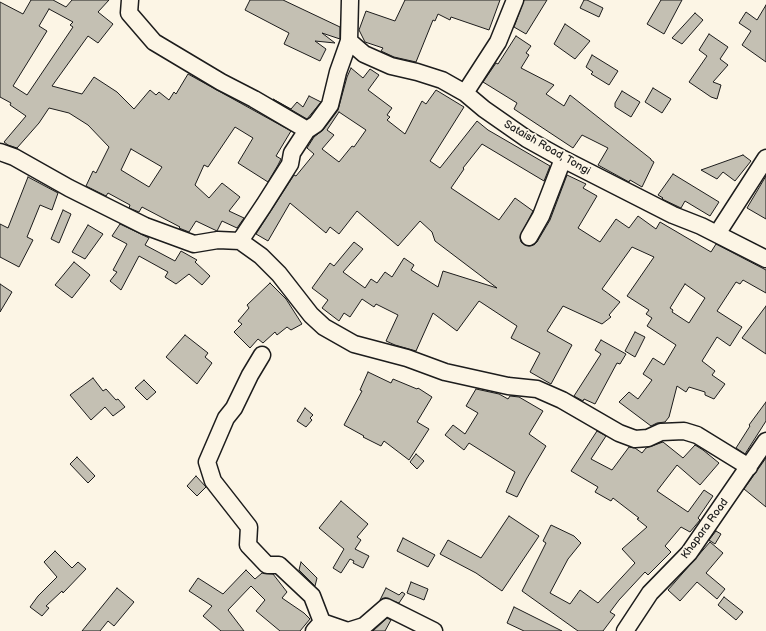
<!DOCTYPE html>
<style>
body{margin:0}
canvas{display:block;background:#fcf5e5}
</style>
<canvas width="766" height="631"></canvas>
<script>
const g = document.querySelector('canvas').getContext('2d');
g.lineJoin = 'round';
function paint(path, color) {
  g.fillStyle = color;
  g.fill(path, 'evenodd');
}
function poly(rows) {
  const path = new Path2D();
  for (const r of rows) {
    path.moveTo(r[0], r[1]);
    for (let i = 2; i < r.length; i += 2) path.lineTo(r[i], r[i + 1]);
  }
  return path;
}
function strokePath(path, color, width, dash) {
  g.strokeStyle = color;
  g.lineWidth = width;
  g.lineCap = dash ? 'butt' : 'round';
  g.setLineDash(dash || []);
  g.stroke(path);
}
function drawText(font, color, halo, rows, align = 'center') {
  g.font = font + ' "Balsamiq Sans",sans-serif';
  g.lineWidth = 3.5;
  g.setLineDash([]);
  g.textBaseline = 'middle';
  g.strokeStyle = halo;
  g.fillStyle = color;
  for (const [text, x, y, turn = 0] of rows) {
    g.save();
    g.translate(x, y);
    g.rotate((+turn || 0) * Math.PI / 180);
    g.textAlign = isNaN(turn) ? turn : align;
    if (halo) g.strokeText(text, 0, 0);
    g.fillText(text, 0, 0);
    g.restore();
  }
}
const building = poly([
 [31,0,53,0,66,7,72,0,109,0,98,12,113,24,98,43,88,36,52,86,82,94,94,77,117,92,134,109,150,90,156,95,159,92,169,100,174,92,176,94,188,74,291,131,276,156,281,159,278,165,268,182,238,163,253,138,235,127,208,167,204,165,195,185,209,198,222,183,240,197,229,211,244,218,237,228,222,221,217,231,196,221,189,232,179,228,180,227,142,207,139,212,129,208,130,205,108,193,106,196,86,186,93,171,96,173,109,147,88,125,69,113,49,108,39,123,17,148,8,145,4,142,26,116,10,105,11,103,0,97,0,2,23,14,31,0],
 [49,9,73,22,70,25,73,27,27,95,13,86,47,31,39,26,49,9],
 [131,149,162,167,149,187,121,170,131,149],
 [250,0,283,0,340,27,340,39,322,33,335,43,315,41,326,49,320,61,284,44,289,33,245,10,250,0],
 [405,0,500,0,489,30,451,17,450,20,438,14,435,21,433,20,416,62,394,57,381,51,383,48,365,42,359,30,366,11,395,21,405,0],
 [524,0,547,0,526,34,514,27,524,0],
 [584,0,587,0,603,8,599,17,580,8,584,0],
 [661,0,682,0,664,34,647,24,661,0],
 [766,5,766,62,742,45,751,31,739,23,746,12,757,20,766,5],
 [695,13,703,20,682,44,672,38,695,13],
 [565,24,590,41,575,59,554,44,565,24],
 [709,34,728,47,720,59,728,65,713,82,721,85,717,99,711,97,689,82,707,56,699,50,709,34],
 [516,36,531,46,526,53,529,55,521,68,554,85,546,94,564,106,570,95,651,159,651,160,654,162,642,187,630,180,629,182,598,165,608,148,582,135,573,148,514,109,517,103,483,82,496,63,498,64,516,36],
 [592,55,618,71,609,85,591,74,593,72,586,67,592,55],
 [351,68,363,78,370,69,379,75,368,90,392,108,387,115,390,117,387,120,405,134,422,101,426,104,436,90,464,107,430,161,440,168,477,121,488,130,550,166,544,181,482,144,463,168,464,169,451,188,499,220,515,198,533,211,520,237,521,242,525,245,529,246,533,245,537,242,550,220,567,175,586,184,583,188,597,196,578,228,600,242,616,219,629,228,638,216,656,229,660,222,711,252,716,244,766,270,766,293,743,280,740,284,736,282,717,311,742,327,730,346,717,337,702,361,715,371,712,375,725,384,714,399,705,395,705,392,689,387,686,392,677,386,669,417,665,422,657,423,651,426,619,402,629,392,638,399,652,380,643,374,653,358,664,365,676,345,647,326,652,318,646,314,649,310,627,296,654,257,632,247,602,289,620,302,609,315,611,317,602,324,563,306,547,331,572,345,551,384,530,372,540,353,511,338,517,326,479,301,457,331,433,313,416,351,395,345,386,341,398,315,376,304,374,307,362,299,350,317,344,313,339,321,322,308,328,300,312,288,330,263,334,266,354,242,363,249,343,272,365,288,371,279,377,283,385,272,392,277,404,258,414,265,411,270,438,287,443,271,497,288,435,241,432,232,420,221,398,246,357,211,339,234,330,227,326,233,290,203,268,241,256,234,294,175,296,176,314,154,307,148,314,137,323,130,338,110,347,77,351,68],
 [339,112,366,130,354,147,352,146,339,162,322,149,334,135,327,130,339,112],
 [685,284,705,298,689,323,672,312,673,310,670,308,685,284],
 [653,88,671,99,662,113,645,102,653,88],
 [622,91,640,102,631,117,615,107,615,103,622,91],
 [309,96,321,102,307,119,273,99,291,109,297,102,303,107,309,96],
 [743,155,751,161,735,181,723,172,717,179,701,170,743,155],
 [673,174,719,202,710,216,685,201,681,208,662,199,663,198,658,195,673,174],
 [766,176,766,219,747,208,766,176],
 [28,177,58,193,52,210,40,205,27,237,33,240,19,267,0,257,0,224,8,228,28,177],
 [63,210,71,214,59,243,51,239,63,210],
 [120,224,149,238,145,245,175,261,181,251,197,260,195,262,210,276,202,285,189,274,176,284,165,277,168,272,139,256,121,290,110,281,117,272,113,270,127,244,112,236,120,224],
 [88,225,103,234,85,259,72,252,88,225],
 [74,262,90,275,72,298,55,285,74,262],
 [270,283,286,299,302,324,291,330,287,327,277,335,275,332,263,343,258,339,250,348,234,332,242,324,238,321,249,308,247,305,270,283],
 [0,284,12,292,0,312,0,284],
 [766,306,766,354,742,338,766,306],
 [635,332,645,337,635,357,625,351,635,332],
 [185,335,208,353,205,357,212,363,197,384,166,357,185,335],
 [601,340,626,354,620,364,617,363,595,404,584,399,583,401,574,396,601,354,595,350,601,340],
 [368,372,391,383,393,379,417,389,418,388,432,397,417,422,429,429,409,460,384,441,381,446,363,437,364,436,344,425,362,391,360,390,368,372],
 [93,378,103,391,106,389,116,400,118,399,125,407,113,416,105,407,91,420,70,395,93,378],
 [144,380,156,392,147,400,135,388,144,380],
 [476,389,499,394,508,399,510,396,519,397,543,411,529,434,546,446,527,478,517,497,506,492,515,472,469,443,464,450,445,435,453,425,465,434,478,413,466,406,476,389],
 [766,402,766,421,745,454,736,448,750,426,749,425,766,402],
 [305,408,313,415,310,418,312,420,306,427,297,421,305,408],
 [597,431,606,436,591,459,612,470,629,447,635,448,642,453,646,448,663,442,683,458,695,445,703,450,719,463,700,485,677,465,657,491,688,512,704,490,713,496,698,518,700,520,690,532,681,527,665,546,671,552,648,575,645,572,619,600,610,612,615,615,603,631,578,631,522,591,546,543,543,541,551,525,574,536,581,543,568,559,550,593,570,604,580,590,598,603,635,563,622,549,647,527,637,519,639,518,613,498,611,501,595,492,598,487,571,471,597,431],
 [416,454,424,461,417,469,410,462,416,454],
 [77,457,95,476,88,483,70,464,77,457],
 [766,458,766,507,744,489,766,458],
 [196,476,206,487,197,496,187,486,196,476],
 [341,501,368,524,357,537,361,540,355,549,369,556,363,568,353,563,354,561,350,559,341,573,333,568,344,549,319,528,341,501],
 [509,516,539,536,502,591,476,573,440,554,448,540,481,558,509,516],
 [716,531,721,534,715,544,709,540,716,531],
 [403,538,435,555,428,567,397,551,403,538],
 [710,542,723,553,706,573,725,589,717,599,697,582,680,601,668,590,710,542],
 [55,551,72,568,78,562,86,569,63,593,62,591,46,606,49,608,42,616,30,607,38,596,57,577,44,562,55,551],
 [301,562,317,578,315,586,299,570,301,562],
 [246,570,255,579,262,573,273,574,287,592,282,598,304,613,310,619,300,631,280,631,256,611,265,600,251,586,228,610,244,631,221,631,203,616,212,606,189,591,198,578,223,594,246,570],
 [411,582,428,589,424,600,407,593,411,582],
 [117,588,134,602,114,626,108,621,100,631,82,631,117,588],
 [386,588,399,595,402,592,405,594,399,603,385,598,380,600,386,588],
 [724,597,743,612,736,620,718,605,724,597],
 [514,607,562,631,524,631,507,623,514,607],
 [387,618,391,620,385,631,373,631,387,618]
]);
paint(building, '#c4c0b3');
strokePath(building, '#1c1c1c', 1);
const minor = poly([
 [130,0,129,13,154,42,221,82,254,99,307,130],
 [350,0,349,41,364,54,391,66,417,72,442,80,465,93,484,109,527,139,563,159,673,215,701,226,766,259],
 [465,93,498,42,515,0],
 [0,152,14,157,69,188,145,226,194,244,218,240,240,241,264,205,290,164,292,153,307,130,316,124,330,105,338,72,349,41],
 [717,234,766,158],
 [529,237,541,216,563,159],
 [240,241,261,256,279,274,311,315,324,327,354,344,407,358,445,372,508,386,537,389,562,400,619,433,635,439,648,438,661,432,684,431,697,435,749,467],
 [262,355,250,375,234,408,226,418,207,462,213,481,249,527,248,545,267,565,279,565,312,596,322,622],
 [314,631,322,622,348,631,364,626,386,607,434,631],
 [625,631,650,593,689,553,766,441]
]);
strokePath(minor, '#1c1c1c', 19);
strokePath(minor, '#fcf5e5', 16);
drawText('11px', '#1c1c1c', '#fcf5e5', [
 ["Sataish Road, Tongi",547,148,30],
 ["Khapara Road",705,529,-54]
]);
</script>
